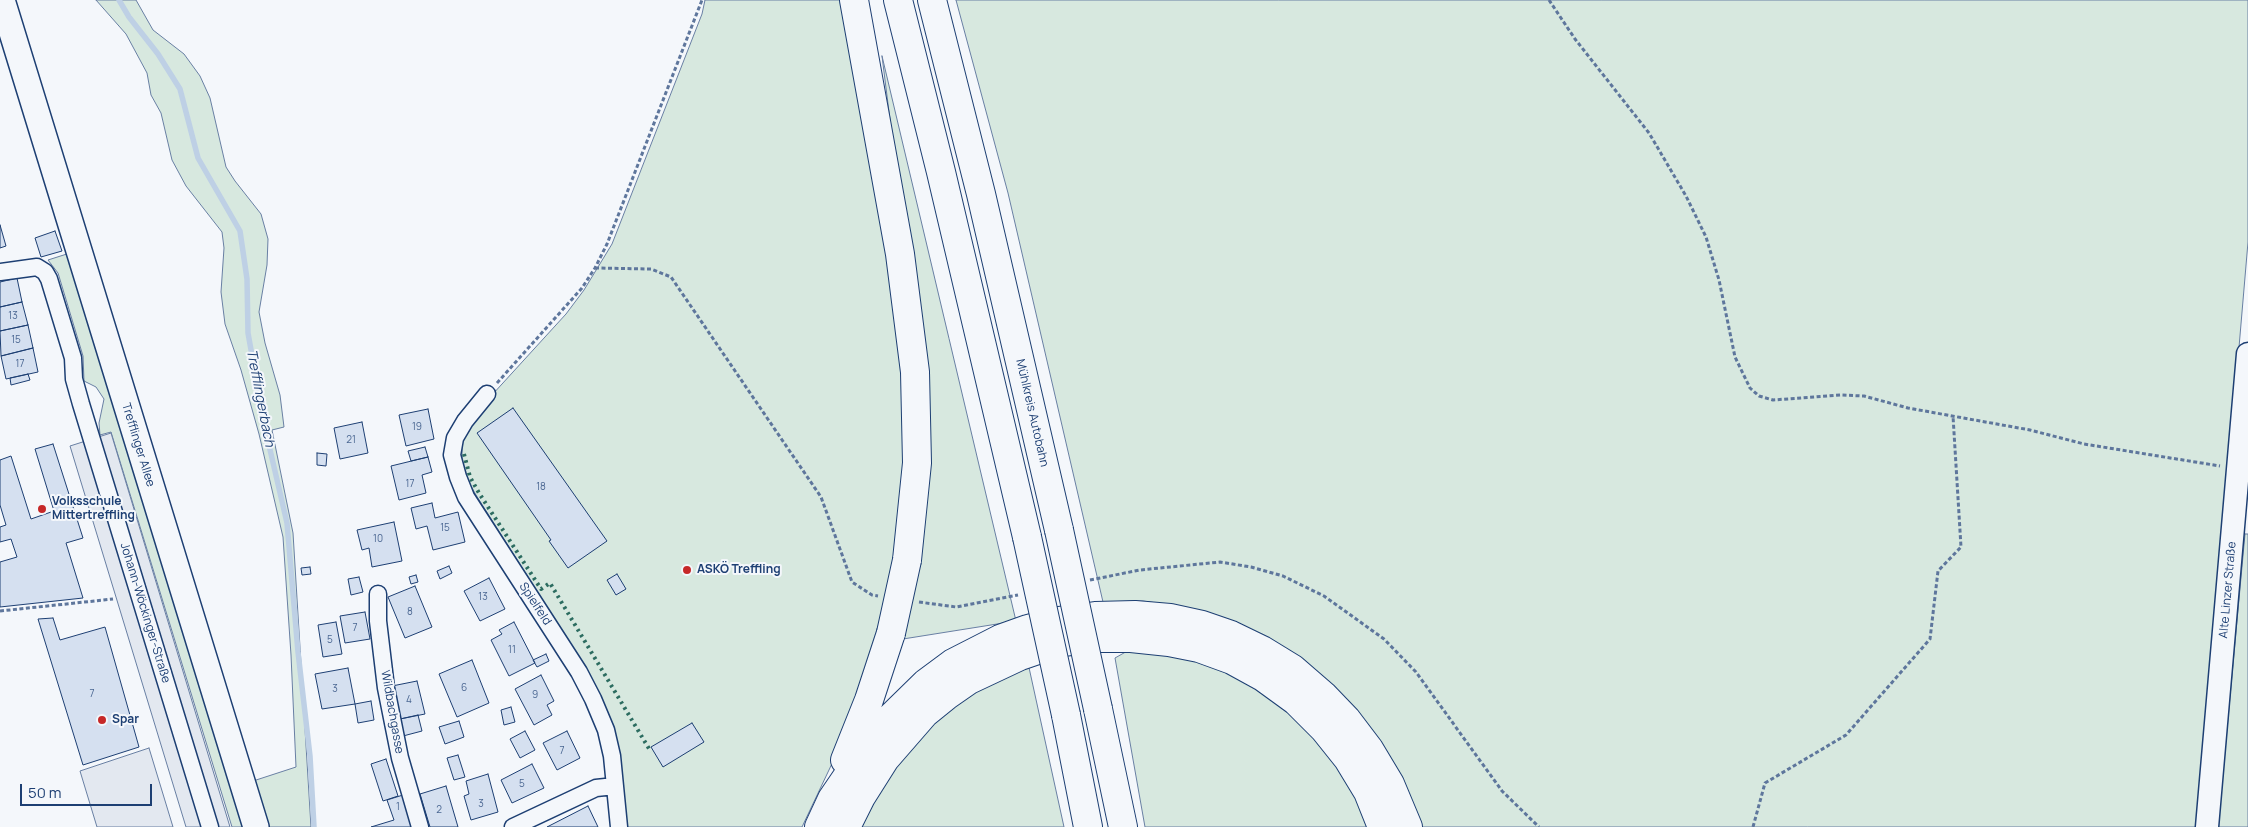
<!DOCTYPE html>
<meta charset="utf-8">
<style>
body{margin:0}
#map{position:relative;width:2248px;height:827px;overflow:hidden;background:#f4f7fb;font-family:Manrope,sans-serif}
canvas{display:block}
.scale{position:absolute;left:20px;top:784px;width:132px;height:22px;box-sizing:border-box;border:2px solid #1d3f73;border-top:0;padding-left:6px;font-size:15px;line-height:18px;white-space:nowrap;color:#1d3f73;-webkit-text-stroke:4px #f4f7fb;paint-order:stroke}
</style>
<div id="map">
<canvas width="2248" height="827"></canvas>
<div class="scale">50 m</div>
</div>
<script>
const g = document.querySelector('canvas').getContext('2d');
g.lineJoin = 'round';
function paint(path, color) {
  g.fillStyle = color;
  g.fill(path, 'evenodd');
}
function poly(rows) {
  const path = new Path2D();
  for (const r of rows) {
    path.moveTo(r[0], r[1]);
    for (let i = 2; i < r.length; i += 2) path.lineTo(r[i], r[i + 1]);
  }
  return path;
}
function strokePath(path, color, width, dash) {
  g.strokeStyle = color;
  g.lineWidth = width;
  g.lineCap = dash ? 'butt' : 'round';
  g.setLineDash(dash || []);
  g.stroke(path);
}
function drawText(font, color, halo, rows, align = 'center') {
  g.font = font + ' Manrope,sans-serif';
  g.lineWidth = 4;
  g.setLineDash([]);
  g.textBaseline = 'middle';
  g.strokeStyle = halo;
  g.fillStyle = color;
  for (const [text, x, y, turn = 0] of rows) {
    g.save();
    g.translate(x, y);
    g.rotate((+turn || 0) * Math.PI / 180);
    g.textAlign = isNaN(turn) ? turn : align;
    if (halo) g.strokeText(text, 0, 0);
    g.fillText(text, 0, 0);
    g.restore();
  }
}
const green = poly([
 [96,0,136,0,153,30,184,54,200,76,210,98,226,167,235,181,261,214,268,239,267,265,259,312,265,343,280,395,284,427,272,430,293,533,311,827,264,827,250,782,296,767,291,655,283,537,259,434,241,370,225,324,221,292,224,248,222,232,186,186,172,160,161,113,151,95,147,73,126,34,96,0],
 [705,0,841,0,900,320,905,503,880,638,837,753,802,827,624,827,620,753,613,728,583,664,476,495,467,479,462,462,462,435,481,407,566,314,584,290,612,244,702,14,705,0],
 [956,0,2248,0,2248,242,2198,827,1417,827,1271,641,1228,619,1189,608,1143,601,1103,602,1008,193,956,0],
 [882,56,1016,621,903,639,926,406,882,56],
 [70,253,246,827,232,827,111,432,100,435,99,423,104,399,96,387,84,381,83,356,58,273,48,260,70,253],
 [2245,534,2248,534,2248,827,2218,827,2245,534],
 [1138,645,1239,670,1328,741,1375,827,1145,827,1115,658,1138,645],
 [1028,663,1064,827,855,827,889,767,955,697,1028,663]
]);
paint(green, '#d7e8df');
strokePath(green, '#687fa3', 1);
const parking = poly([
 [111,433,230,827,186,827,70,446,111,433],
 [149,748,173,827,97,827,80,771,149,748]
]);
paint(parking, '#e3e8f0');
strokePath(parking, '#687fa3', 1);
strokePath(poly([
 [119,0,129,17,158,54,180,89,198,158,240,231,247,279,248,333,265,428,287,523,298,652,310,756,314,827]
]), '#bed0e5', 5.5);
const building = poly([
 [0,225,6,246,0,248,0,225],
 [55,231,62,251,41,257,35,238,55,231],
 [17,278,22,302,0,307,0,282,17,278],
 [22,302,28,325,0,331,0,307,22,302],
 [28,325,33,348,1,356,0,331,28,325],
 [33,348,38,372,6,379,1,356,33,348],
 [28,374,30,380,11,385,10,378,28,374],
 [513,408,607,541,568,568,549,541,551,540,477,433,513,408],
 [428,409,434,439,406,446,399,415,428,409],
 [362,422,368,453,340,459,334,428,362,422],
 [53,444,83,538,66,543,83,598,0,607,0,562,17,557,11,539,0,542,0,527,6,525,0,505,0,460,11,456,31,519,54,511,35,449,53,444],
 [425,447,428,457,411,461,408,451,425,447],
 [317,453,327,454,326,466,317,465,317,453],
 [428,457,432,472,422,475,426,493,399,500,391,466,428,457],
 [432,503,435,518,458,512,465,542,433,550,427,526,416,529,411,508,432,503],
 [394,522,402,561,372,567,369,548,362,550,357,530,394,522],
 [449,566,452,573,440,579,437,571,449,566],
 [310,567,311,574,302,575,301,568,310,567],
 [617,574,626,589,616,595,607,580,617,574],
 [416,575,418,582,411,584,409,577,416,575],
 [359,577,363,592,351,595,348,579,359,577],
 [489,578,505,609,480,621,464,591,489,578],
 [415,586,432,627,405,638,388,597,415,586],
 [365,612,370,639,345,643,340,616,365,612],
 [53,618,60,640,105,627,139,747,83,765,38,619,53,618],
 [336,622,342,654,323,657,318,625,336,622],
 [514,622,535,663,509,676,491,640,502,634,499,630,514,622],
 [546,654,549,661,537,667,533,660,546,654],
 [472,660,489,703,457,717,439,674,472,660],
 [348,668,355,704,322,709,315,674,348,668],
 [541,675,554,701,547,705,552,715,534,725,515,689,541,675],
 [417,681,425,714,400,719,392,686,417,681],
 [371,701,374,720,358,723,355,704,371,701],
 [511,707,515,722,504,725,501,710,511,707],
 [418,715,422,731,403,736,400,719,418,715],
 [459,721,464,737,445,744,439,727,459,721],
 [692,723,704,742,663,767,651,747,692,723],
 [525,731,535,750,520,758,510,739,525,731],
 [567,731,580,758,557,770,543,743,567,731],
 [458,755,465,777,454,780,447,758,458,755],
 [386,759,398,796,383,801,371,764,386,759],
 [532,764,544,788,512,803,501,780,532,764],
 [488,774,498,812,471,820,464,796,469,794,466,781,488,774],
 [446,786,458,827,430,827,420,794,446,786],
 [403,795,413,827,371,827,394,820,387,800,403,795],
 [588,806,598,827,547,827,588,806]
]);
paint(building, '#d5e0f0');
strokePath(building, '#1d3f73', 1);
const street = poly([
 [0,272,37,267,45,272,49,279,73,358,74,379,81,404,210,827],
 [487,394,465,421,455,438,452,455,458,477,466,497,579,672,593,699,606,730,612,756,619,827],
 [378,594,378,621,386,688,400,758,420,827],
 [513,827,596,788,615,786]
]);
const secondary = poly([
 [2207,827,2248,354]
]);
const primary = poly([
 [2,0,256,827]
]);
const highway = poly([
 [854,0,900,254,915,372,917,463,907,560],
 [898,0,941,172,1027,537],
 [932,0,981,194,1059,530],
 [1098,709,1123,827],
 [1066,715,1088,827],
 [845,760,869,700,891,633],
 [819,827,832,799,881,727,926,683,953,663,1000,639,1028,629,1058,621,1095,616,1135,615,1170,618,1202,625,1231,635,1262,650,1293,669,1323,695,1347,720,1369,749,1390,784,1408,827],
 [846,827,861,797,885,759,925,713,946,696,969,680,1020,656,1058,643,1093,638,1131,638,1169,642,1199,648,1232,660,1263,677,1296,701,1324,729,1348,759,1368,792,1382,827]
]);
strokePath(street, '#1d3f73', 19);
strokePath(secondary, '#1d3f73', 25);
strokePath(primary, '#1d3f73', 28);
strokePath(highway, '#1d3f73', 30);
strokePath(poly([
 [1549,0,1575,39,1649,133,1686,196,1706,237,1719,280,1735,357,1750,388,1759,396,1773,400,1841,395,1864,396,1908,408,2030,430,2084,444,2220,466],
 [595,268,651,269,671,277,821,497,852,582,872,595,878,596],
 [497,383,582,288,595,268,607,244,702,0],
 [1090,580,1140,570,1220,562,1251,567,1283,576,1324,596,1384,639,1416,672,1502,791,1539,827],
 [919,602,956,607,1018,595],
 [0,611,113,599],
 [1753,827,1765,783,1846,735,1930,639,1938,571,1961,547,1953,416]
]), '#5e769c', 3, [4, 2.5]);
strokePath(street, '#f4f7fb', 16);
strokePath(secondary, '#f4f7fb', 22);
strokePath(primary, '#f4f7fb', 25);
strokePath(highway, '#f4f7fb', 28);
const highwayBridge = poly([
 [1059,530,1098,709],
 [1027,537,1066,715],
 [891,633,907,560]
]);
strokePath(highwayBridge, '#1d3f73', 30, []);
strokePath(highwayBridge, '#f4f7fb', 28);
strokePath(poly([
 [464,454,470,477,479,493,541,589,550,583,651,752]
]), '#2c6c60', 4, [2.5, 4]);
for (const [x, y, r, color] of [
 [42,509,5,"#c62828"],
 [687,570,5,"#c62828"],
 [102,720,5,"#c62828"]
]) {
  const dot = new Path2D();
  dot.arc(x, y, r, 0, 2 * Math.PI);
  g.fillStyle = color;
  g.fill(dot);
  strokePath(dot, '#f4f7fb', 2);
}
drawText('10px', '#4b6792', null, [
 ["13",13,316],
 ["15",16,340],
 ["17",20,364],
 ["19",417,427],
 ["21",351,440],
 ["17",410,484],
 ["18",541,487],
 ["15",445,528],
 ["10",378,539],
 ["13",483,597],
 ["8",410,612],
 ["7",355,628],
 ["5",330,640],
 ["11",512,650],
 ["6",464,688],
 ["3",335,689],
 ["7",92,694],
 ["9",535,695],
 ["4",409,700],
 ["7",562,751],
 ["5",522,784],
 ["3",481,804],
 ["1",398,807],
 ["2",439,810]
]);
drawText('12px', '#1d3f73', '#f4f7fb', [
 ["Mühlkreis Autobahn",1032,413,77],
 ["Trefflinger Allee",138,445,73],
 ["Alte Linzer Straße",2228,590,-85],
 ["Spielfeld",535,604,57],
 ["Johann-Wöckinger-Straße",145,613,73],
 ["Wildbachgasse",392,712,80]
]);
drawText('bold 12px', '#1d3f73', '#f4f7fb', [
 ["Volksschule",52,502],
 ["Mittertreffling",52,516],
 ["ASKÖ Treffling",697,570],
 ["Spar",112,720]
], 'left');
drawText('italic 14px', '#1d3f73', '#f4f7fb', [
 ["Trefflingerbach",260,398,79]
]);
</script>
